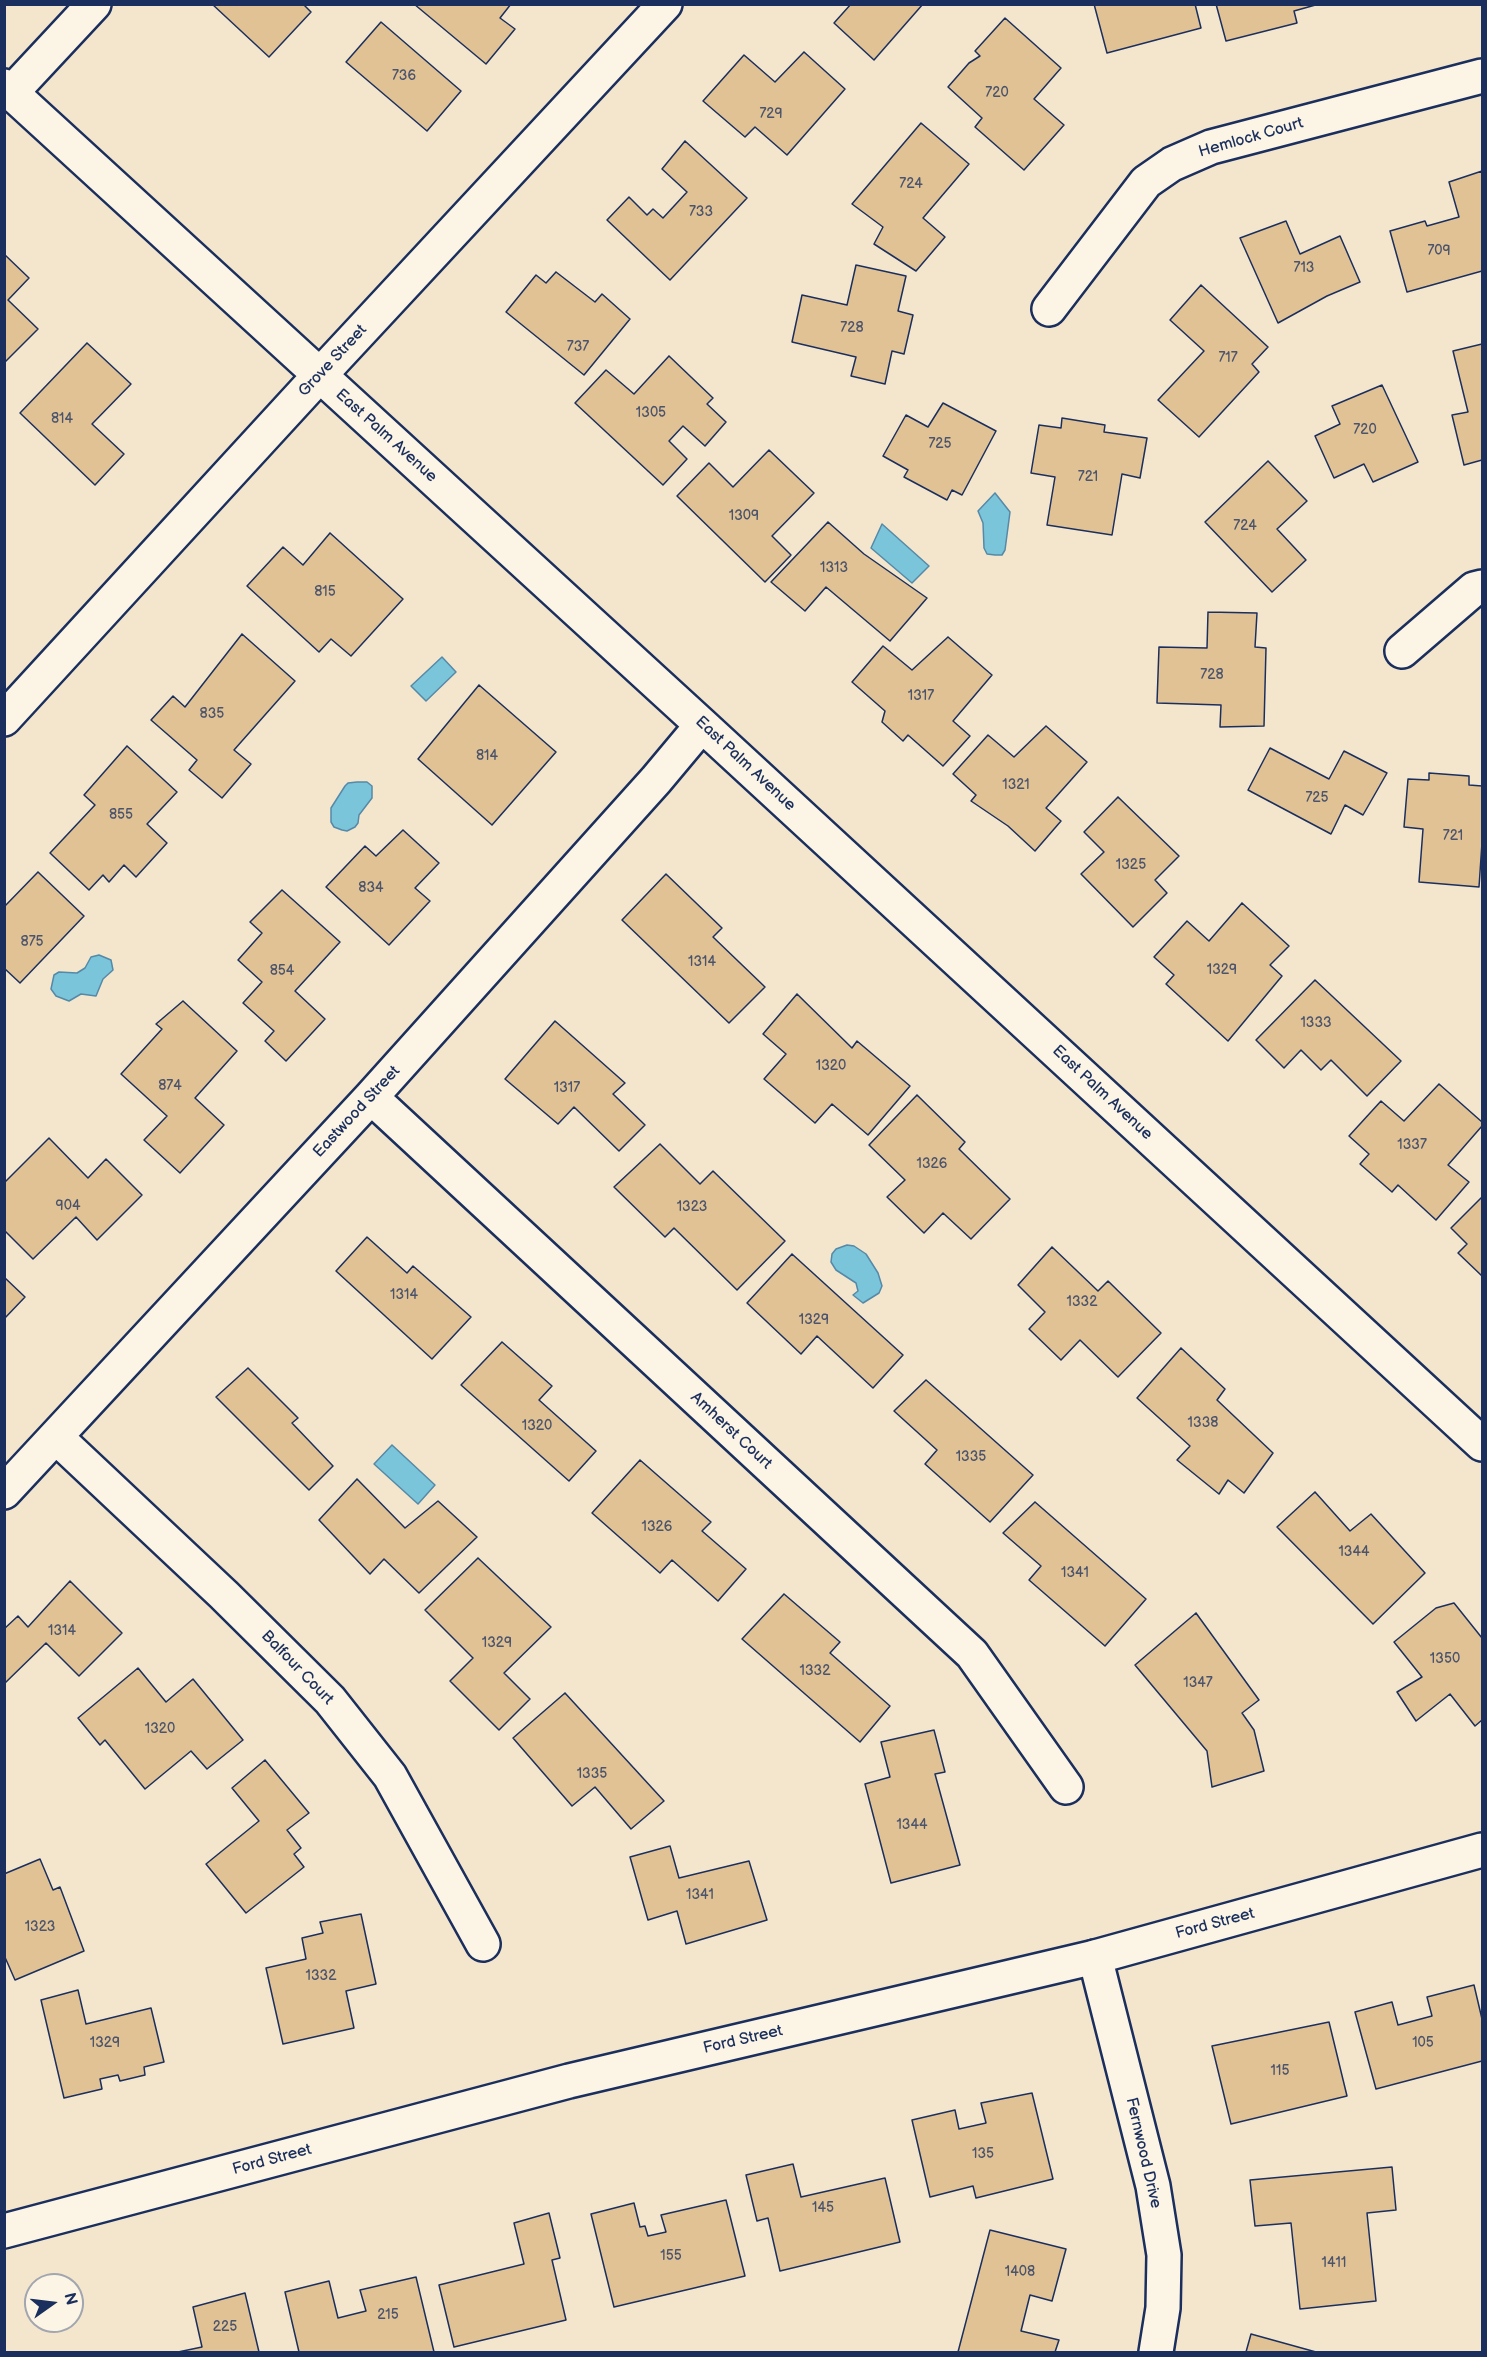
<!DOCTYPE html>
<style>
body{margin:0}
#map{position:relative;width:1487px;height:2357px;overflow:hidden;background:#f4e6cd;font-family:"Balsamiq Sans",sans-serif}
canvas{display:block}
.frame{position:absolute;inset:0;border:6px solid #1b2f5e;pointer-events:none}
.north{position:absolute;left:24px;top:2273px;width:60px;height:60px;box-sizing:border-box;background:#fcf5e5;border:2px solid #a2a6af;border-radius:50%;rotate:76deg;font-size:16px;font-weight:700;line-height:24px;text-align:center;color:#1b2f5e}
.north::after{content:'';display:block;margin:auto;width:21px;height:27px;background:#1b2f5e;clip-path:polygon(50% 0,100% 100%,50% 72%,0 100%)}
</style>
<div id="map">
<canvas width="1487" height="2357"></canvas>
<div class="frame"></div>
<div class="north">N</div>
</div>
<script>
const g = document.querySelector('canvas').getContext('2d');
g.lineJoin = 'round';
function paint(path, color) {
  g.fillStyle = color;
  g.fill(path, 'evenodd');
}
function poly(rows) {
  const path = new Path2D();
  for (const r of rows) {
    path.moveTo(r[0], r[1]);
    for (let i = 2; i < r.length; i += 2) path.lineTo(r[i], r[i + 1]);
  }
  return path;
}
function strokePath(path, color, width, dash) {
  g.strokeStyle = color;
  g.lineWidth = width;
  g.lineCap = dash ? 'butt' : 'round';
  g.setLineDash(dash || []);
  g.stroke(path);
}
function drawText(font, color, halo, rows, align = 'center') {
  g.font = font + ' "Balsamiq Sans",sans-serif';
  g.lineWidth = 5;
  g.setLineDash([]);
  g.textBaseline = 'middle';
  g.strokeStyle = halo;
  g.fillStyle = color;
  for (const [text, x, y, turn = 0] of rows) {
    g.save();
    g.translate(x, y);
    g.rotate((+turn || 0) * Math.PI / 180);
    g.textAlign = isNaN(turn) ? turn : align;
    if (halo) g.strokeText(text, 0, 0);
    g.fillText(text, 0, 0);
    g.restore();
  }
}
const water = poly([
 [995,493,1010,512,1005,550,1002,555,995,555,987,554,984,548,983,523,978,511,995,493],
 [882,524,929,566,912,583,871,548,882,524],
 [442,657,456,672,426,701,411,686,442,657],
 [357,782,367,782,372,786,372,798,359,815,358,823,355,827,347,831,342,830,334,827,331,822,331,808,345,786,348,783,357,782],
 [99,955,111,960,113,970,103,979,96,996,81,994,69,1001,56,996,51,989,54,975,59,972,77,973,85,968,91,957,99,955],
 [847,1245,854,1246,866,1254,878,1273,882,1286,879,1293,863,1303,853,1295,858,1291,856,1283,836,1270,831,1262,832,1254,836,1249,847,1245],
 [392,1445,435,1485,418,1504,374,1464,392,1445]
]);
paint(water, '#7bc5da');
strokePath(water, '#5589a8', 1.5);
const building = poly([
 [212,4,303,4,311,12,269,57,212,4],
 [414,4,511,4,500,18,515,29,486,64,414,4],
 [851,4,923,4,874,60,834,23,851,4],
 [1094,4,1195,4,1201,28,1107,53,1094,4],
 [1216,4,1319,4,1294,11,1297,23,1226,41,1216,4],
 [1005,18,1061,68,1034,99,1064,125,1024,170,975,127,982,118,948,87,969,63,980,56,975,51,1005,18],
 [381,22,461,91,427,131,346,62,381,22],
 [804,52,845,89,787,155,755,127,745,137,703,101,744,55,775,82,804,52],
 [921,123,969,164,923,218,945,237,916,271,874,244,883,227,852,204,921,123],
 [685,141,747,198,670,280,607,220,629,197,647,215,653,209,663,218,687,192,662,169,685,141],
 [1482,171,1482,271,1407,292,1390,231,1425,221,1427,226,1459,217,1449,182,1482,171],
 [1286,221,1300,254,1340,236,1360,282,1327,296,1278,323,1240,238,1286,221],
 [4,254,29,278,8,300,38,329,4,363,4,254],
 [856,265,906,276,898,311,913,315,904,354,892,351,885,384,851,376,856,357,792,342,802,295,847,305,856,265],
 [556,272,595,302,602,294,630,319,584,375,506,312,536,275,546,283,556,272],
 [1201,285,1268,347,1252,364,1259,372,1199,437,1158,400,1204,351,1170,320,1201,285],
 [87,343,131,384,92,424,124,454,95,485,20,413,87,343],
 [1482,344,1482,460,1464,465,1452,415,1468,412,1453,351,1482,344],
 [669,356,713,398,707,404,726,422,705,446,683,426,669,441,687,459,663,485,575,403,606,370,634,394,669,356],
 [1382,385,1418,462,1373,482,1364,464,1334,478,1315,436,1340,424,1332,406,1382,385],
 [943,403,996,431,962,495,952,490,947,500,904,477,908,470,883,456,906,415,928,427,943,403],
 [1062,418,1105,425,1104,432,1147,438,1140,478,1122,474,1112,535,1047,525,1055,477,1031,473,1039,425,1061,428,1062,418],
 [769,450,814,493,772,536,791,555,765,582,677,496,709,463,733,487,769,450],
 [1268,461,1307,501,1277,529,1306,560,1272,592,1205,522,1268,461],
 [828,522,864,554,927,598,890,641,826,587,805,611,771,582,828,522],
 [330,533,403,599,351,656,331,639,319,652,247,586,283,547,303,565,330,533],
 [1208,612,1257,613,1255,647,1266,648,1264,726,1220,727,1221,705,1157,703,1159,647,1207,648,1208,612],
 [242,634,295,681,234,750,251,764,222,798,189,770,197,760,151,720,173,696,185,707,242,634],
 [948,637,992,675,953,721,970,736,943,766,908,735,903,741,882,722,885,711,852,682,883,646,912,670,948,637],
 [479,685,556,752,492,825,418,759,479,685],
 [1046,726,1087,762,1046,808,1061,821,1035,851,1008,826,971,801,976,795,953,774,988,735,1014,757,1046,726],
 [127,746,177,792,147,824,167,843,136,877,124,865,109,882,103,875,89,890,50,853,95,805,84,795,127,746],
 [1270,748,1329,779,1344,751,1387,773,1363,815,1345,805,1331,834,1248,790,1270,748],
 [1429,773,1469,776,1469,785,1482,786,1482,843,1479,887,1419,882,1423,829,1404,827,1408,779,1429,780,1429,773],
 [1118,797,1179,856,1155,880,1167,893,1133,927,1081,874,1104,852,1084,832,1118,797],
 [403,830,439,863,415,888,430,901,389,945,326,887,365,846,376,856,403,830],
 [38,872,84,916,20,983,4,968,4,907,38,872],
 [666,874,722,928,713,937,765,987,729,1023,622,920,666,874],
 [282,890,340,942,295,991,325,1019,286,1061,265,1041,274,1031,243,1003,262,982,238,960,262,933,250,922,282,890],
 [1242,903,1289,946,1270,965,1282,976,1228,1041,1166,984,1174,975,1154,957,1187,921,1209,941,1242,903],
 [1315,980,1401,1061,1367,1096,1331,1060,1321,1070,1301,1050,1284,1068,1256,1040,1315,980],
 [797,994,852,1048,857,1041,910,1086,868,1135,832,1104,815,1123,764,1079,786,1054,763,1034,797,994],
 [183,1001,237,1051,195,1098,224,1125,180,1173,144,1140,167,1116,121,1074,162,1029,156,1024,183,1001],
 [555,1021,625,1083,613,1094,645,1125,619,1151,574,1107,558,1124,505,1079,555,1021],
 [1439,1084,1482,1122,1482,1126,1448,1165,1469,1182,1436,1220,1398,1185,1392,1192,1360,1164,1369,1154,1349,1136,1381,1101,1404,1121,1439,1084],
 [917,1095,965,1142,959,1149,1010,1199,971,1239,943,1213,924,1233,887,1197,905,1180,869,1145,917,1095],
 [49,1138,88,1178,106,1159,142,1195,97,1240,76,1217,33,1259,4,1230,4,1183,49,1138],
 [660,1144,700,1184,713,1171,785,1241,737,1290,674,1228,665,1237,614,1187,660,1144],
 [1482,1197,1482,1276,1458,1253,1467,1244,1451,1228,1482,1197],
 [367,1237,407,1273,413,1266,471,1317,432,1359,336,1271,367,1237],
 [1052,1247,1098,1291,1108,1281,1161,1333,1118,1377,1080,1340,1061,1360,1029,1329,1045,1312,1018,1285,1052,1247],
 [792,1254,903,1355,873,1388,817,1336,801,1354,747,1303,792,1254],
 [4,1277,25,1297,4,1319,4,1277],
 [502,1342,552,1386,539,1400,596,1451,569,1481,461,1385,502,1342],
 [1181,1348,1225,1389,1217,1400,1273,1453,1244,1493,1228,1480,1219,1494,1177,1460,1190,1446,1137,1398,1181,1348],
 [248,1368,298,1418,292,1423,333,1466,309,1490,216,1397,248,1368],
 [926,1380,1033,1475,990,1522,925,1464,937,1450,894,1411,926,1380],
 [640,1460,711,1522,702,1531,746,1569,718,1601,672,1560,660,1573,592,1513,640,1460],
 [357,1479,405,1528,438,1501,477,1537,419,1593,384,1559,370,1574,319,1520,357,1479],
 [1315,1492,1350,1531,1371,1514,1425,1573,1373,1624,1277,1527,1315,1492],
 [1035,1502,1146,1599,1105,1646,1029,1580,1041,1566,1003,1533,1035,1502],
 [478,1558,551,1627,504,1673,530,1699,499,1730,450,1681,473,1658,425,1610,478,1558],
 [70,1581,122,1633,79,1676,46,1643,4,1684,4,1629,18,1616,28,1627,70,1581],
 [784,1594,840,1642,830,1653,890,1706,860,1742,742,1639,784,1594],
 [1454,1603,1482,1638,1482,1720,1475,1726,1450,1694,1416,1721,1397,1692,1422,1677,1394,1642,1436,1608,1454,1603],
 [1196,1613,1259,1700,1242,1713,1254,1730,1264,1771,1212,1787,1207,1751,1135,1665,1196,1613],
 [138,1668,166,1702,193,1679,243,1740,207,1769,191,1751,145,1789,105,1740,100,1745,78,1718,138,1668],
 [565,1693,664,1801,631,1829,595,1787,572,1806,513,1738,565,1693],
 [934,1730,945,1772,935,1774,960,1865,891,1883,865,1784,890,1777,881,1742,934,1730],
 [265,1760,309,1813,287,1830,301,1848,294,1854,304,1867,246,1913,206,1864,259,1821,232,1788,265,1760],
 [670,1846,679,1878,749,1861,767,1920,686,1944,677,1911,648,1920,630,1857,670,1846],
 [40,1859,53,1890,60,1887,84,1951,15,1980,4,1955,4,1874,40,1859],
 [361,1914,376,1984,346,1991,354,2028,283,2044,266,1968,306,1959,302,1938,323,1933,320,1922,361,1914],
 [1474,1985,1482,2019,1482,2061,1376,2089,1355,2012,1392,2002,1398,2025,1432,2016,1427,1997,1474,1985],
 [78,1990,86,2024,151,2008,164,2062,144,2067,145,2075,120,2081,118,2075,100,2079,102,2089,64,2098,41,2000,78,1990],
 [1329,2022,1347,2096,1231,2124,1212,2046,1329,2022],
 [1032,2093,1053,2179,976,2198,973,2186,930,2197,912,2120,955,2110,959,2129,986,2123,981,2103,1032,2093],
 [793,2164,801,2197,885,2178,900,2242,780,2271,768,2218,757,2221,746,2175,793,2164],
 [1392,2167,1396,2210,1367,2213,1376,2301,1300,2309,1291,2223,1255,2226,1250,2180,1392,2167],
 [726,2200,745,2276,614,2307,591,2214,634,2203,640,2227,645,2226,648,2236,666,2232,661,2215,726,2200],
 [549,2213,560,2258,552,2260,566,2320,454,2347,439,2285,524,2264,514,2223,549,2213],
 [990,2230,1066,2249,1052,2301,1030,2295,1021,2331,1059,2340,1055,2352,958,2352,990,2230],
 [416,2277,434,2352,299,2352,285,2292,329,2281,338,2318,366,2311,360,2290,416,2277],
 [245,2293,259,2352,178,2352,202,2347,193,2307,245,2293],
 [1251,2334,1316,2352,1246,2352,1251,2334]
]);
paint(building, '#e1c294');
strokePath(building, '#1b2f5e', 1.5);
const minor = poly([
 [4,86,702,725,1482,1444],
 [12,92,94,4],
 [1049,309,1146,182,1172,164,1211,147,1482,76],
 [1402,651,1474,589,1482,587],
 [4,719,319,376,665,4],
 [371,1097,972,1654,1066,1787],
 [56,1437,224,1595,330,1700,390,1776,483,1944],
 [4,1492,371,1097,656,780,702,725],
 [1095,1957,1153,2186,1164,2255,1163,2308,1156,2352]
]);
const major = poly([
 [4,2231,569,2081,1095,1957,1482,1850]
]);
strokePath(minor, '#1b2f5e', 38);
strokePath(major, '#1b2f5e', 38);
strokePath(minor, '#fcf5e5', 33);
strokePath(major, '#fcf5e5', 33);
drawText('14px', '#4c546c', null, [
 ["736",404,76],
 ["720",997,93],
 ["729",771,114],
 ["724",911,184],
 ["733",701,212],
 ["709",1439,251],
 ["713",1304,268],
 ["728",852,328],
 ["737",578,347],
 ["717",1228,358],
 ["1305",651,413],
 ["814",62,419],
 ["720",1365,430],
 ["725",940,444],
 ["721",1088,477],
 ["1309",744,516],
 ["724",1245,526],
 ["1313",834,568],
 ["815",325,592],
 ["728",1212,675],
 ["1317",921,696],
 ["835",212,714],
 ["814",487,756],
 ["1321",1016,785],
 ["725",1317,798],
 ["855",121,815],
 ["721",1453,836],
 ["1325",1131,865],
 ["834",371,888],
 ["875",32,942],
 ["1314",702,962],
 ["1329",1222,970],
 ["854",282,971],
 ["1333",1316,1023],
 ["1320",831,1066],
 ["874",170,1086],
 ["1317",567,1088],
 ["1337",1412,1145],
 ["1326",932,1164],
 ["904",68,1206],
 ["1323",692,1207],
 ["1314",404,1295],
 ["1332",1082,1302],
 ["1329",814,1320],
 ["1338",1203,1423],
 ["1320",537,1426],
 ["1335",971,1457],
 ["1326",657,1527],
 ["1344",1354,1552],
 ["1341",1075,1573],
 ["1314",62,1631],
 ["1329",497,1643],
 ["1350",1445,1659],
 ["1332",815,1671],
 ["1347",1198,1683],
 ["1320",160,1729],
 ["1335",592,1774],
 ["1344",912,1825],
 ["1341",700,1895],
 ["1323",40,1927],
 ["1332",321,1976],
 ["1329",105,2043],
 ["105",1423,2043],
 ["115",1280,2071],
 ["135",983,2154],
 ["145",823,2208],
 ["155",671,2256],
 ["1411",1334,2263],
 ["1408",1020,2272],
 ["215",388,2315],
 ["225",225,2327]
]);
drawText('16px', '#1b2f5e', '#fcf5e5', [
 ["Hemlock Court",1251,138,-16],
 ["Grove Street",333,361,-47],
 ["East Palm Avenue",386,436,42],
 ["East Palm Avenue",745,764,43],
 ["East Palm Avenue",1102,1093,43],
 ["Eastwood Street",357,1112,-47],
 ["Amherst Court",731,1431,43],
 ["Balfour Court",297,1668,46],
 ["Ford Street",1215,1924,-15],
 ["Ford Street",743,2040,-13],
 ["Fernwood Drive",1143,2153,77],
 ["Ford Street",272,2160,-15]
]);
</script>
